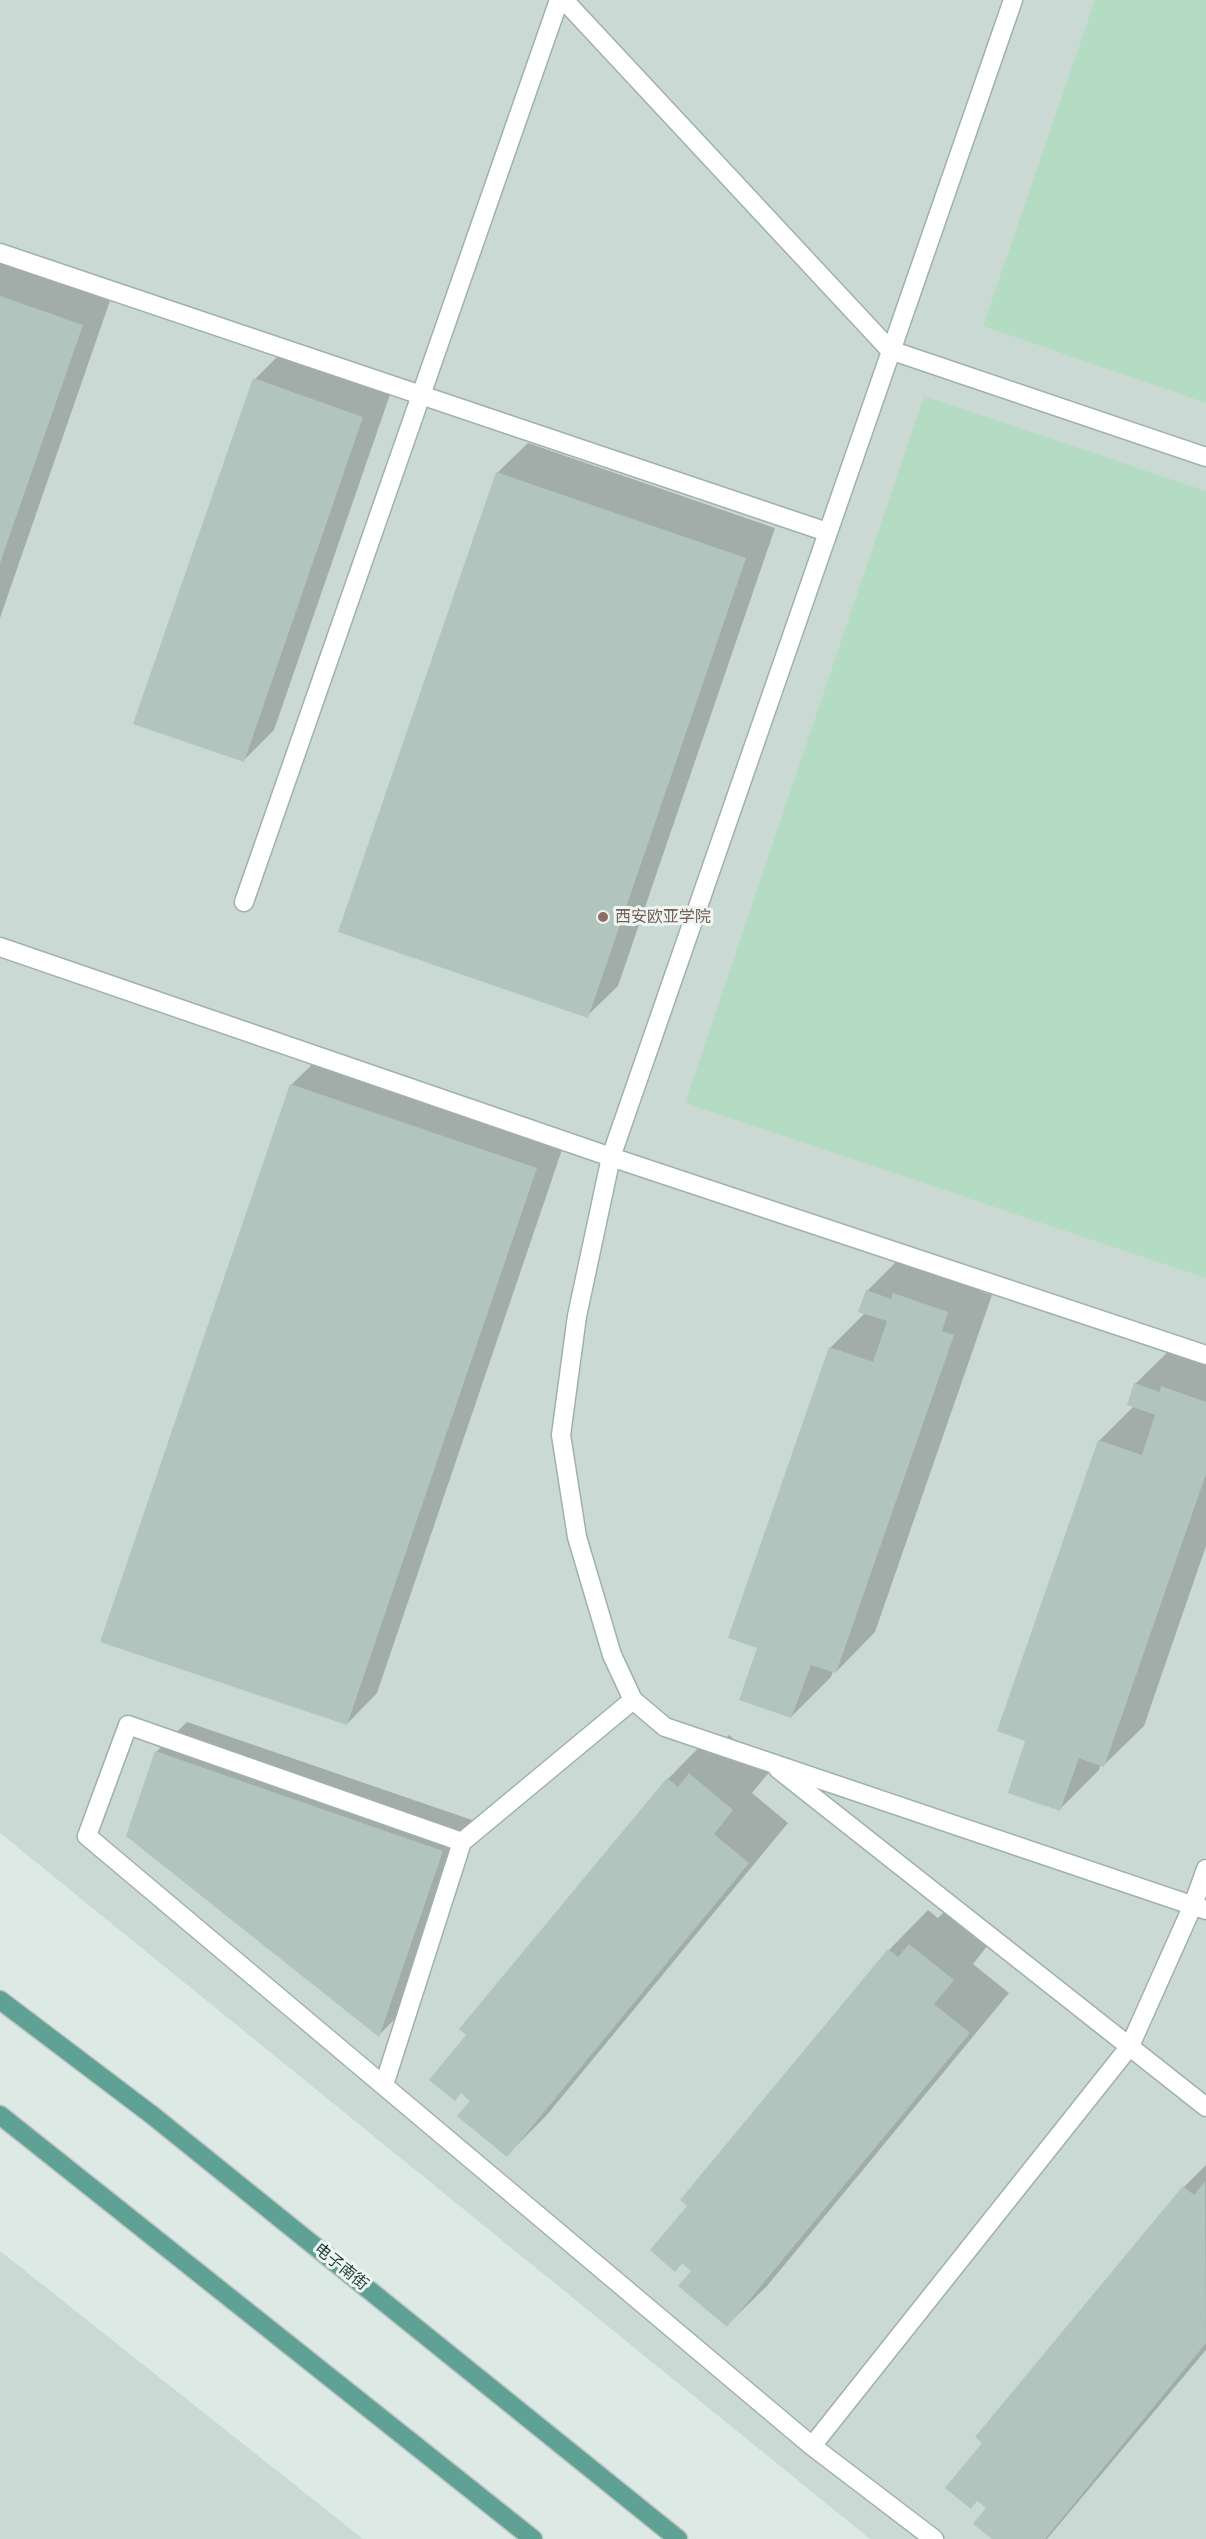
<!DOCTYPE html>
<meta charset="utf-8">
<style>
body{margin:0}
canvas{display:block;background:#dde9e5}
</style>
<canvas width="1206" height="2539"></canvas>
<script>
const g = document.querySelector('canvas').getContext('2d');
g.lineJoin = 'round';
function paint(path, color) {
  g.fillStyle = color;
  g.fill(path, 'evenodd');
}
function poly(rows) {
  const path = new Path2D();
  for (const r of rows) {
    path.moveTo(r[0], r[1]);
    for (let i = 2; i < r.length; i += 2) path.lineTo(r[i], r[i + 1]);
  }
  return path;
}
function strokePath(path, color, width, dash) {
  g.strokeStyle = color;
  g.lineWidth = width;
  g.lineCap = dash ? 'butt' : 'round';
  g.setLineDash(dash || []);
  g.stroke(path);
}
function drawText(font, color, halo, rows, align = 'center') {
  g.font = font + ' "Open Sans","Noto Sans SC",sans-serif';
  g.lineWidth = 6;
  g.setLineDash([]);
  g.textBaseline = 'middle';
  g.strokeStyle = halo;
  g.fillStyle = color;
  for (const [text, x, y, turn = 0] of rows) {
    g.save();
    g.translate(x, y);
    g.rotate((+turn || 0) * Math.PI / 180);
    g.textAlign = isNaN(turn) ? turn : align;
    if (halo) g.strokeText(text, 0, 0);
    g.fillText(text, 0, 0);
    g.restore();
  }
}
paint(poly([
 [0,0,1206,0,1206,2539,870,2539,0,1833],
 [0,2251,363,2539,0,2539]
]), '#cbd9d4');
paint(poly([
 [1095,0,1206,0,1206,403,983,326],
 [924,396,1206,491,1206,1278,685,1103]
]), '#b4dcc2');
paint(poly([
 [0,261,112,295,0,618],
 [285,349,393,386,274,730,243,761,255,379],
 [528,443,775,528,618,986,587,1016,497,473],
 [322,1055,566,1138,377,1693,347,1724,291,1085],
 [907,1251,929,1259,934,1254,987,1273,980,1291,992,1295,875,1632,836,1672,833,1671,831,1677,791,1717,759,1647,830,1348,866,1312,867,1291],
 [1175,1345,1206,1349,1206,1546,1144,1726,1104,1765,1101,1764,1099,1770,1059,1810,1027,1740,1099,1441,1134,1406,1135,1384],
 [187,1722,472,1820,409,2005,379,2035,156,1752],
 [729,1735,771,1770,752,1793,788,1823,546,2116,507,2155,472,2101,668,1779,707,1739,717,1747],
 [950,1906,992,1940,973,1964,1009,1993,767,2286,727,2325,693,2271,683,2262,675,2270,689,2205,889,1950,928,1910,938,1918],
 [1206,2165,1206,2350,1047,2539,994,2539,988,2508,1184,2187]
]), '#0003');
paint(poly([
 [0,296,83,325,0,563],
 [253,378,363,417,244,762,133,724],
 [496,472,746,558,588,1018,338,932],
 [290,1084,537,1168,347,1725,100,1642],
 [866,1290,891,1299,893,1293,948,1312,942,1331,954,1335,836,1673,811,1665,791,1718,739,1700,757,1648,728,1638,829,1347,873,1362,887,1321,858,1312],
 [1134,1383,1160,1392,1161,1386,1206,1402,1206,1474,1104,1767,1079,1758,1060,1811,1008,1793,1025,1741,997,1731,1098,1440,1142,1455,1155,1415,1127,1405],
 [155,1751,443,1851,379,2037,126,1836],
 [689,1773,733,1810,714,1834,749,1863,507,2157,457,2116,470,2101,461,2093,455,2101,429,2080,466,2035,459,2029,667,1778,678,1787],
 [909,1944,954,1980,934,2004,970,2033,727,2327,678,2286,691,2271,682,2263,675,2272,650,2250,687,2206,680,2200,888,1949,898,1957],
 [1205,2181,1206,2343,1045,2539,992,2539,973,2524,986,2508,977,2501,971,2509,945,2488,982,2443,975,2437,1183,2186,1194,2195]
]), '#b2c4be');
const minor = poly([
 [564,0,890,350,1206,457],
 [1013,0,611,1157,577,1316,561,1435,577,1537,612,1655,633,1700,665,1727,1206,1910],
 [0,253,827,532],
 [244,902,559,0],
 [0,947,611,1157,1206,1355],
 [778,1769,1206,2107],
 [462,1842,633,1700],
 [384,2085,462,1842,128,1725,87,1836,812,2446,934,2539],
 [812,2446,1130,2046,1193,1905,1206,1869]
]);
const major = poly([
 [0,2000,152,2115,678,2539],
 [0,2115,533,2539]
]);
strokePath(minor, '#a0b1ac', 21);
strokePath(major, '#bcc4c2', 21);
strokePath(minor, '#fff', 18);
strokePath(major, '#5fa195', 18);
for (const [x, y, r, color] of [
 [603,917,6,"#8d6e63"]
]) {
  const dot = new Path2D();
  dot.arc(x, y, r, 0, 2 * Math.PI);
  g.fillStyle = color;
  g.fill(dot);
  strokePath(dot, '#edf6f2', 2);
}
drawText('16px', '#785e54', '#edf6f2', [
 ["西安欧亚学院",615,917]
], 'left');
drawText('16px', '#1e3934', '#edf6f2', [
 ["电子南街",341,2267,39]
]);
</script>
